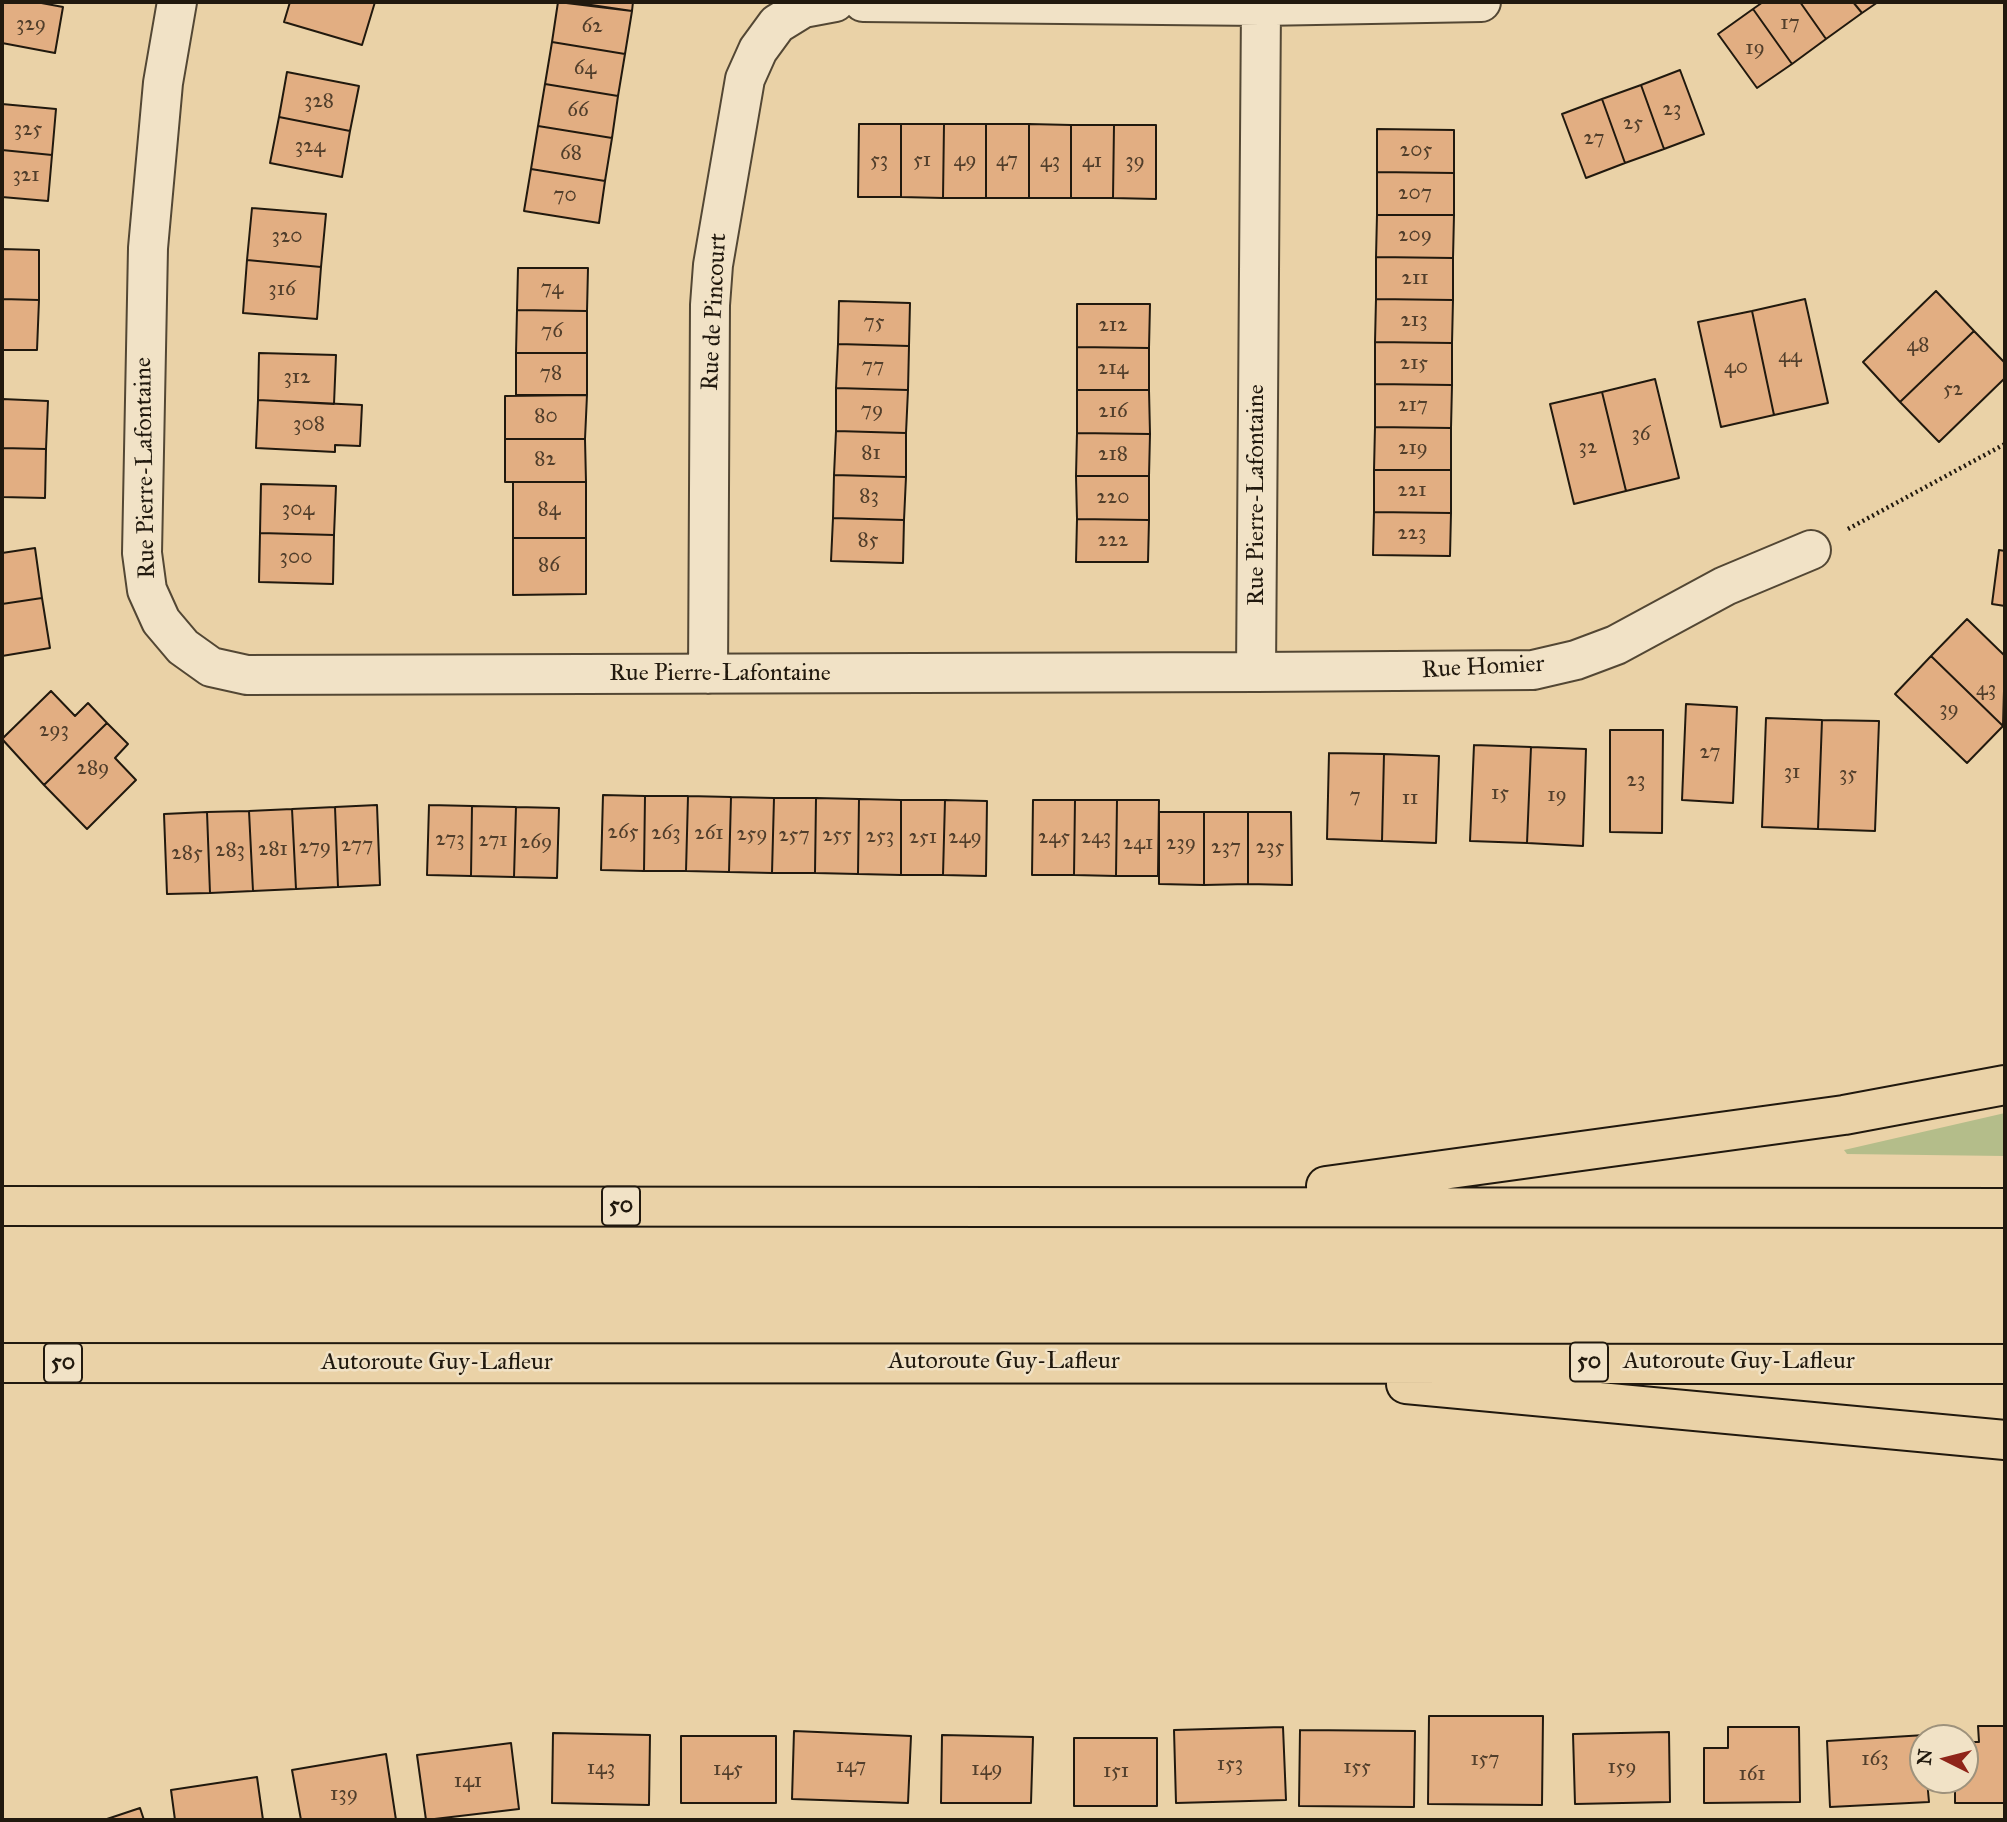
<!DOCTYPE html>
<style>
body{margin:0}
#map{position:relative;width:2007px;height:1822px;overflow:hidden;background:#ead2a7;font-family:"IM FELL Great Primer",serif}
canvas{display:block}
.frame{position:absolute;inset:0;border:4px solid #21190e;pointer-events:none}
.north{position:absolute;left:1909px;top:1724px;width:70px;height:70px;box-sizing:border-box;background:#f1e2c6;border:2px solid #9e927c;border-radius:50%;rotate:276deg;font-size:19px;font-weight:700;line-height:28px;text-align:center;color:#21190e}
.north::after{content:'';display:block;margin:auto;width:24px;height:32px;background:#8f2418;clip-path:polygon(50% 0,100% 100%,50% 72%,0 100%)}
</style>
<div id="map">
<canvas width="2007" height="1822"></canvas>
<div class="frame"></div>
<div class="north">N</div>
</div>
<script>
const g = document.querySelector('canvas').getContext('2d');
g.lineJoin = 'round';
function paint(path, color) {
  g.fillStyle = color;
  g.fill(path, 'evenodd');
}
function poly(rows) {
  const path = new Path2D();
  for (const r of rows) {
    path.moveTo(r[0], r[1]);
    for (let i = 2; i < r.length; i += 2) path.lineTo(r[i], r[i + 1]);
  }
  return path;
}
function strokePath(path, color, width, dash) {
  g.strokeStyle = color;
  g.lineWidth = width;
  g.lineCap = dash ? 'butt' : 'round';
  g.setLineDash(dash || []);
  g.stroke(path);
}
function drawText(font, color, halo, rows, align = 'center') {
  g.font = font + ' "IM FELL Great Primer",serif';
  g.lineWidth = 5;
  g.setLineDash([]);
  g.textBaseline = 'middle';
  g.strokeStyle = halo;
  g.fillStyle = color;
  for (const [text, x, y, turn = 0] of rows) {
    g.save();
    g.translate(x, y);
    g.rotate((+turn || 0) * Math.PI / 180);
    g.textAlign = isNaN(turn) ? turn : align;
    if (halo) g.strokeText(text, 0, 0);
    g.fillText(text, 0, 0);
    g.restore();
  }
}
paint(poly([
 [2005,1113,2005,1156,1847,1154,1844,1150]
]), '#b4bd8a');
const building = poly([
 [2,2,36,2,63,7,55,53,2,43,2,2],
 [290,2,375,2,362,45,284,22,290,2],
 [558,2,632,11,625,54,552,42,558,2],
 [571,2,633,2,632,11,571,2],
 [1763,2,1800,2,1826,39,1792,64,1753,9,1763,2],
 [1800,2,1853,2,1862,13,1826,39,1800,2],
 [1853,2,1878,2,1862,13,1853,2],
 [1753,9,1792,64,1757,88,1718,34,1753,9],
 [552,42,625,54,618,96,545,84,552,42],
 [1680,70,1704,134,1664,149,1641,85,1680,70],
 [287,72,359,86,350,131,279,117,287,72],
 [545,84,618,96,612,138,538,126,545,84],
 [1641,85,1664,149,1625,163,1602,99,1641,85],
 [1602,99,1625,163,1586,178,1562,114,1602,99],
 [2,104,56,109,52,155,2,150,2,104],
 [279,117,350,131,342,177,270,163,279,117],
 [859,124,901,124,901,197,858,197,859,124],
 [901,124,944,124,943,198,901,197,901,124],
 [944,124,986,124,986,198,943,198,944,124],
 [986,124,1029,124,1029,198,986,198,986,124],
 [1029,124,1071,125,1071,198,1029,198,1029,124],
 [1071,125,1114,125,1113,198,1071,198,1071,125],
 [1114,125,1156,125,1156,199,1113,198,1114,125],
 [538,126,612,138,605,181,531,169,538,126],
 [1377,129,1454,130,1454,173,1377,172,1377,129],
 [2,150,52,155,48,201,2,197,2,150],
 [531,169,605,181,599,223,524,211,531,169],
 [1377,172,1454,173,1454,215,1377,215,1377,172],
 [252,208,326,214,321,267,247,260,252,208],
 [1377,215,1454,215,1453,258,1376,257,1377,215],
 [2,249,39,250,39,300,2,299,2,249],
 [1376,257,1453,258,1453,300,1376,299,1376,257],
 [247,260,321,267,317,319,243,313,247,260],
 [518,268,588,268,587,311,517,310,518,268],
 [1936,291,1974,331,1900,402,1863,362,1936,291],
 [2,299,39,300,37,350,2,350,2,299],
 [1376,299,1453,300,1452,343,1375,342,1376,299],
 [1805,299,1828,403,1774,415,1752,311,1805,299],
 [839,301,910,303,909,346,838,344,839,301],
 [1077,304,1150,304,1149,348,1077,347,1077,304],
 [517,310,587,311,587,353,516,353,517,310],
 [1752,311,1774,415,1721,427,1698,322,1752,311],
 [1974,331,2005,363,2005,378,1939,442,1900,402,1974,331],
 [1375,342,1452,343,1452,385,1375,384,1375,342],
 [838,344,909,346,908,390,836,388,838,344],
 [1077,347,1149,348,1149,390,1077,390,1077,347],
 [259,353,336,355,334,404,258,400,259,353],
 [516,353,587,353,587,395,516,395,516,353],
 [1655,379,1679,478,1626,491,1602,392,1655,379],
 [1375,384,1452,385,1451,428,1375,427,1375,384],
 [836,388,908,390,906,433,836,431,836,388],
 [1077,390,1149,390,1150,434,1077,433,1077,390],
 [1602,392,1626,491,1574,504,1550,404,1602,392],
 [587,395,585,439,505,439,505,396,587,395],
 [2,399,48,401,46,449,2,448,2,399],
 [258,400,362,405,360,446,335,445,335,452,256,448,258,400],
 [1375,427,1451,428,1451,470,1374,470,1375,427],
 [836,431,906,433,906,477,834,475,836,431],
 [1077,433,1150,434,1149,476,1076,476,1077,433],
 [505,439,585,439,586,482,505,482,505,439],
 [2,448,46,449,45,498,2,497,2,448],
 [1374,470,1451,470,1451,513,1374,512,1374,470],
 [834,475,906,477,904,520,833,518,834,475],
 [1076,476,1149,476,1149,520,1077,519,1076,476],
 [513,482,586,482,586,538,513,538,513,482],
 [261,484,336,486,334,535,260,533,261,484],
 [1374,512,1451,513,1450,556,1373,555,1374,512],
 [833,518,904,520,903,563,831,561,833,518],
 [1077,519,1149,520,1148,562,1076,562,1077,519],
 [260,533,334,535,333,584,259,582,260,533],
 [513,538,586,538,586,594,513,595,513,538],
 [35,548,42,598,2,604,2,553,35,548],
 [1999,550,2005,551,2005,606,1992,604,1999,550],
 [42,598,50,648,2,656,2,604,42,598],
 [1967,619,2005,656,2003,726,1931,656,1967,619],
 [1931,656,2003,726,1967,763,1895,694,1931,656],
 [51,691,75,716,88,703,107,723,44,785,2,739,51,691],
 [1686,704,1737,707,1733,803,1682,800,1686,704],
 [1766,718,1822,720,1818,829,1762,827,1766,718],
 [1822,720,1879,721,1875,831,1818,829,1822,720],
 [107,723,128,744,115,758,136,780,87,829,44,785,107,723],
 [1610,730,1663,730,1662,833,1610,832,1610,730],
 [1474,745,1531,747,1527,843,1470,841,1474,745],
 [1531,747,1586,749,1583,846,1527,843,1531,747],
 [1329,753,1384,754,1382,841,1327,839,1329,753],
 [1384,754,1439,756,1436,843,1382,841,1384,754],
 [603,795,645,796,644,871,601,870,603,795],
 [645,796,688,796,686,871,644,871,645,796],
 [688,796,731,797,729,872,686,871,688,796],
 [731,797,774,798,772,873,729,872,731,797],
 [774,798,816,798,815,873,772,873,774,798],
 [816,798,859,799,858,874,815,873,816,798],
 [859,799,901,800,901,875,858,874,859,799],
 [901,800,945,800,943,875,901,875,901,800],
 [945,800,987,801,986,876,943,875,945,800],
 [1033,800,1075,800,1074,875,1032,875,1033,800],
 [1075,800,1117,800,1116,876,1074,875,1075,800],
 [1117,800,1159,800,1158,876,1116,876,1117,800],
 [377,805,380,885,338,887,335,807,377,805],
 [429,805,472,806,471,876,427,875,429,805],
 [472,806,516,807,514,877,471,876,472,806],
 [335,807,338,887,296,889,292,809,335,807],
 [516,807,559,808,557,878,514,877,516,807],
 [292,809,296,889,253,891,249,811,292,809],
 [249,811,253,891,210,893,207,812,249,811],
 [207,812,210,893,167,894,164,814,207,812],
 [1159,812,1204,812,1204,885,1159,884,1159,812],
 [1204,812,1248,812,1248,884,1204,885,1204,812],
 [1248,812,1291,812,1292,885,1248,884,1248,812],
 [1429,1716,1543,1716,1542,1805,1428,1804,1429,1716],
 [1978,1726,2005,1726,2005,1803,1955,1803,1955,1780,1965,1780,1965,1742,1979,1742,1978,1726],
 [1283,1727,1286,1800,1176,1803,1174,1730,1283,1727],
 [1728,1727,1799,1727,1800,1802,1704,1803,1704,1748,1728,1748,1728,1727],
 [1300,1730,1415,1731,1414,1807,1299,1806,1300,1730],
 [794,1731,911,1736,908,1803,792,1799,794,1731],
 [1669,1732,1670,1802,1575,1804,1573,1734,1669,1732],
 [553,1733,650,1735,649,1805,552,1803,553,1733],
 [942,1735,1033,1737,1031,1803,941,1803,942,1735],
 [1925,1735,1923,1780,1927,1780,1929,1802,1830,1807,1827,1741,1925,1735],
 [681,1736,776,1736,776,1803,681,1803,681,1736],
 [1074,1738,1157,1738,1157,1806,1074,1806,1074,1738],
 [511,1743,519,1809,426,1820,417,1755,511,1743],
 [386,1754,396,1820,301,1820,292,1770,386,1754],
 [257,1777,263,1820,175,1820,171,1790,257,1777],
 [140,1808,144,1820,104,1820,140,1808]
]);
paint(building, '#e2ae82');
strokePath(building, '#21190e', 2);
const street = poly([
 [177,2,163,83,148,248,142,553,147,590,161,621,183,647,211,667,247,675,1256,672,1261,6],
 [863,2,1261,6,1481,2],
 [1256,672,1533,670,1576,660,1616,645,1725,586,1811,550],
 [708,674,710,305,713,265,745,79,758,50,777,24,803,8,835,2]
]);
const highway = poly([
 [1326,1186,1844,1115,2005,1085],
 [2,1206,2005,1208],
 [2,1363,2005,1364],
 [1406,1384,2005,1440]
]);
strokePath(street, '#534734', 42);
strokePath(highway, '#21190e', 42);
strokePath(poly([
 [1848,529,2005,444]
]), '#21190e', 4.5, [2, 3.5]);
strokePath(street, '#f1e2c6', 38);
strokePath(highway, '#ead2a7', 38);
drawText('21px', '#513e2b', null, [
 ["17",1790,24],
 ["329",31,25],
 ["62",592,27],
 ["19",1755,49],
 ["64",585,69],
 ["328",319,102],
 ["23",1672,110],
 ["66",578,111],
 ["25",1633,124],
 ["325",28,130],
 ["27",1594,139],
 ["324",310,147],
 ["205",1416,151],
 ["68",571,154],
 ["53",879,161],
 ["51",922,161],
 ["49",965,161],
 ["47",1007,161],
 ["43",1050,162],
 ["41",1092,162],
 ["39",1135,162],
 ["321",26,176],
 ["207",1415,194],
 ["70",565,196],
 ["209",1415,236],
 ["320",287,237],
 ["211",1415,279],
 ["74",552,289],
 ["316",282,290],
 ["213",1414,321],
 ["75",874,323],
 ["212",1113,326],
 ["76",552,332],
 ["48",1918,346],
 ["44",1790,357],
 ["215",1414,364],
 ["77",873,367],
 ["40",1736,368],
 ["214",1113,369],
 ["78",551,374],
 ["312",297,378],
 ["52",1953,390],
 ["217",1413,406],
 ["79",872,411],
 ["216",1113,412],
 ["80",546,417],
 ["308",309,425],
 ["36",1641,435],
 ["32",1588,448],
 ["219",1413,449],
 ["81",871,454],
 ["218",1113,455],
 ["82",545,460],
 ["221",1412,491],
 ["83",869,497],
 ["220",1113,498],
 ["304",298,510],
 ["84",549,510],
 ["223",1412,534],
 ["85",868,541],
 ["222",1113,541],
 ["300",296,558],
 ["86",549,566],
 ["43",1986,690],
 ["39",1949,710],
 ["293",54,731],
 ["27",1710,753],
 ["289",93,769],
 ["31",1792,773],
 ["35",1848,775],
 ["23",1636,781],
 ["15",1500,794],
 ["19",1557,796],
 ["7",1355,797],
 ["11",1410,799],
 ["265",623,833],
 ["263",666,834],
 ["261",709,834],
 ["259",752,835],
 ["257",794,836],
 ["255",837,836],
 ["253",880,837],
 ["251",923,838],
 ["249",965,838],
 ["245",1054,838],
 ["243",1096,838],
 ["273",450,840],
 ["271",493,841],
 ["269",536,843],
 ["241",1138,844],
 ["239",1181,844],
 ["277",357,846],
 ["279",315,848],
 ["237",1226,848],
 ["235",1270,848],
 ["281",273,850],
 ["283",230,851],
 ["285",187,854],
 ["157",1485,1760],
 ["163",1875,1760],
 ["153",1230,1765],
 ["147",851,1767],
 ["155",1357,1768],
 ["159",1622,1768],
 ["143",601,1769],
 ["145",728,1770],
 ["149",987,1770],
 ["151",1116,1772],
 ["161",1752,1775],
 ["141",468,1782],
 ["139",344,1795]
]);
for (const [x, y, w] of [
 [621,1206,38],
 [1589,1362,38],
 [63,1363,38]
]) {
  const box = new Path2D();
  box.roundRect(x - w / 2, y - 19.5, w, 39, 5);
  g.fillStyle = '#f1e2c6';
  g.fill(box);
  strokePath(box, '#21190e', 2);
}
drawText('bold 23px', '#21190e', null, [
 ["50",621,1206],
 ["50",1589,1362],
 ["50",63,1363]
]);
drawText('24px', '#21190e', '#f1e2c6', [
 ["Rue de Pincourt",715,312,-87],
 ["Rue Pierre-Lafontaine",146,468,-91],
 ["Rue Pierre-Lafontaine",1257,495,-90],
 ["Rue Homier",1483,668,-3],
 ["Rue Pierre-Lafontaine",720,674],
 ["Autoroute Guy-Lafleur",1004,1362],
 ["Autoroute Guy-Lafleur",1739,1362],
 ["Autoroute Guy-Lafleur",437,1363]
]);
</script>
